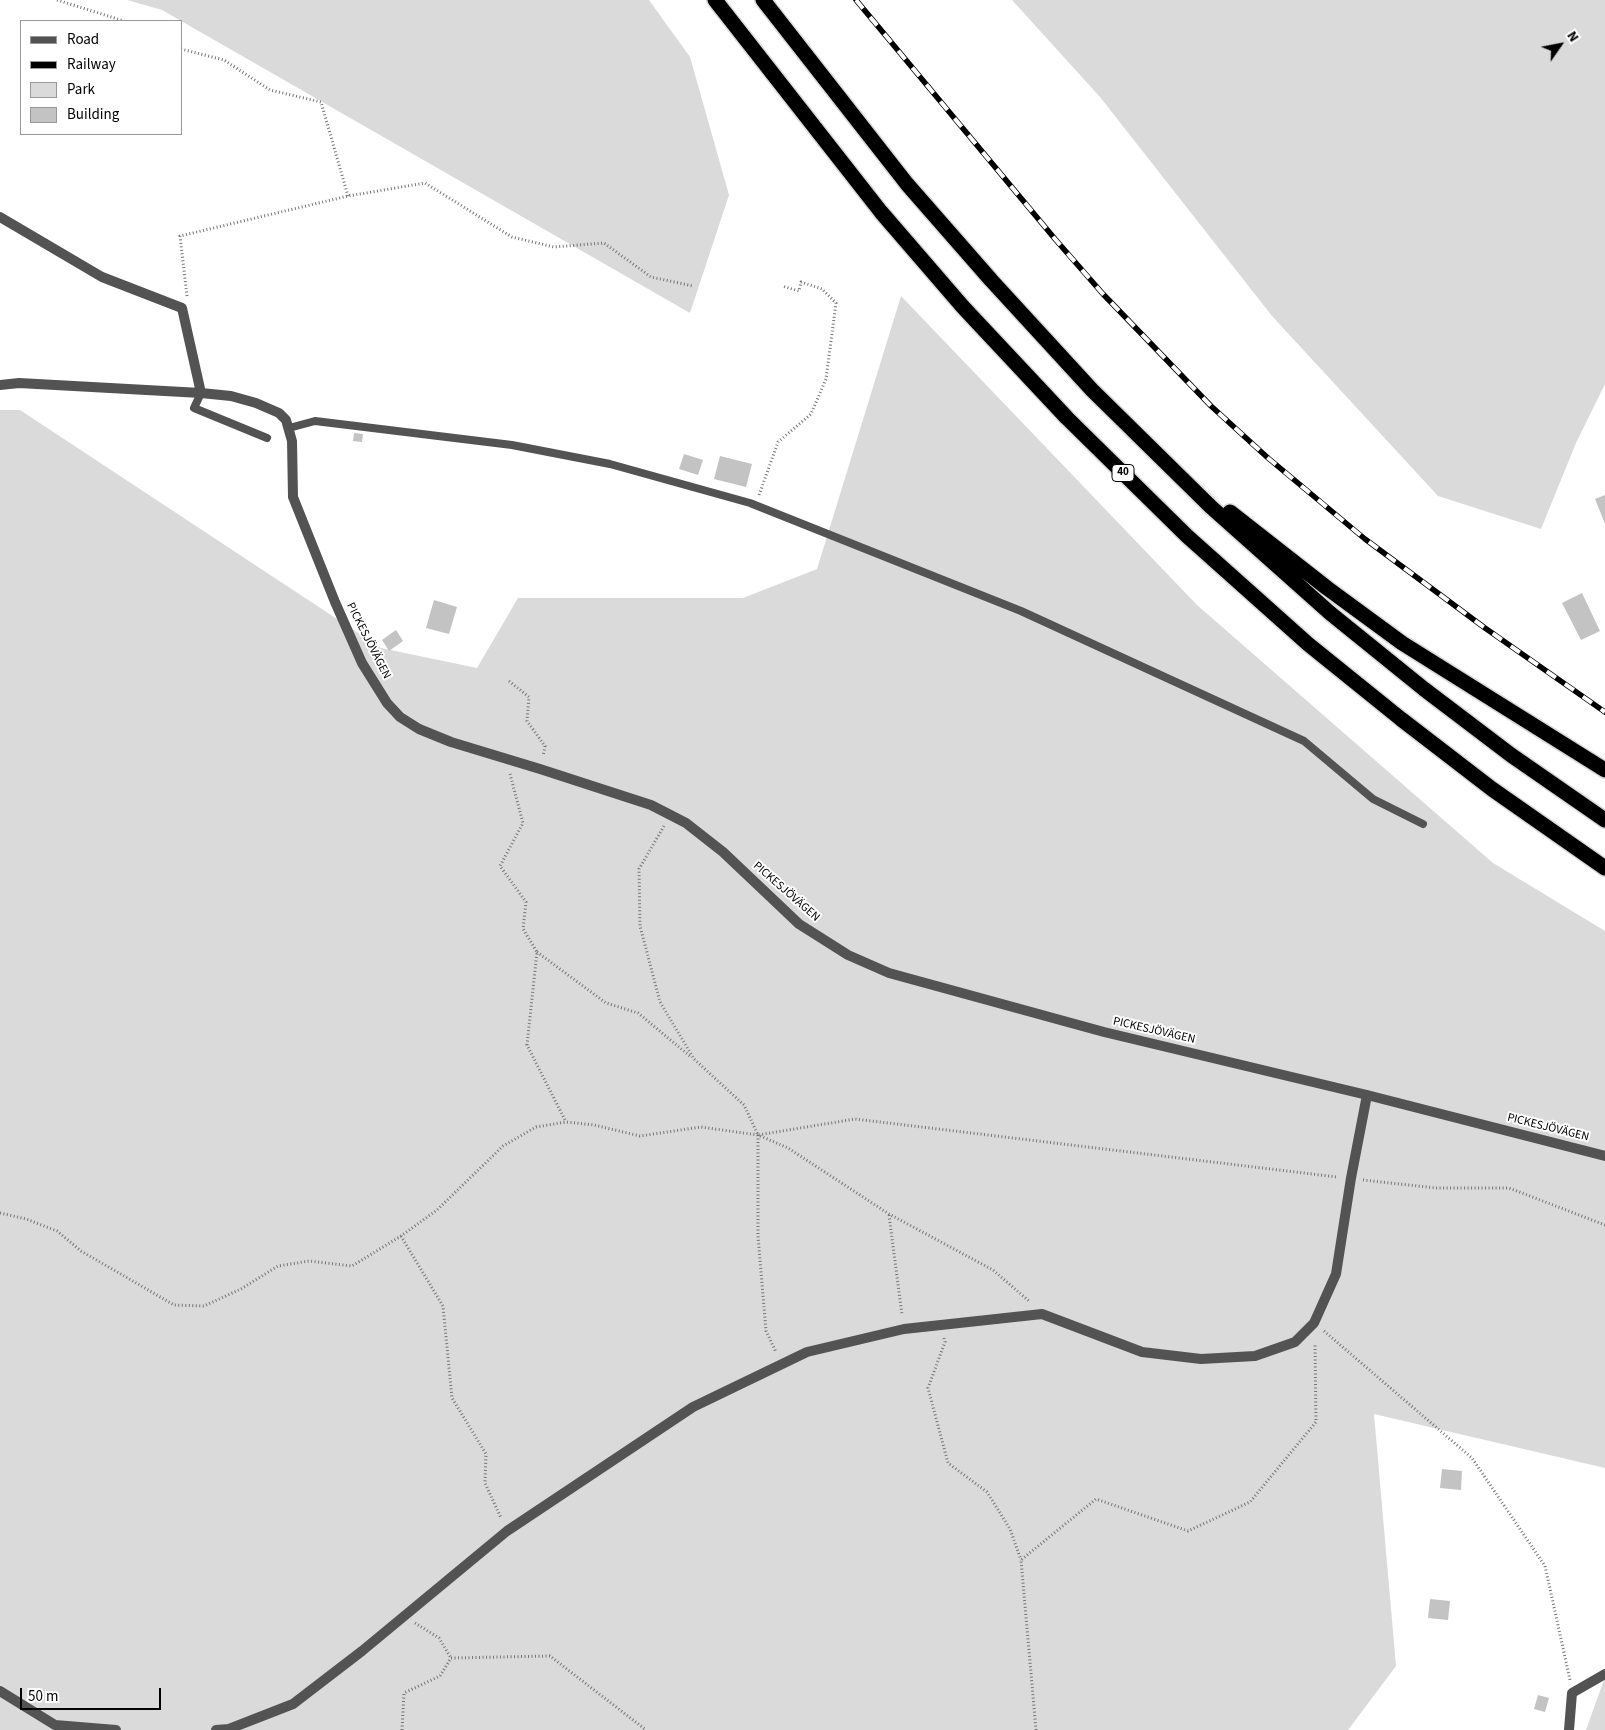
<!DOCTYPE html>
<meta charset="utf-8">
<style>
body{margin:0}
#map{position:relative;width:1605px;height:1730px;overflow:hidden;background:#fff;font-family:"Source Sans 3",sans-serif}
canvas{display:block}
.legend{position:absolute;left:20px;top:20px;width:162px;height:115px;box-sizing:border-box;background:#fff;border:1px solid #999;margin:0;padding:6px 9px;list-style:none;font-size:15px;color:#000}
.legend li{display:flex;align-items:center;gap:10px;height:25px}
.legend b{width:25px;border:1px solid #999}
.north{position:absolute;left:1535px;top:20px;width:50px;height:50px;-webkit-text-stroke:4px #fff;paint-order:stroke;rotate:57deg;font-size:14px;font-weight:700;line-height:20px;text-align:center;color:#000}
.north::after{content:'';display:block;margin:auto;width:18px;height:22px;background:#000;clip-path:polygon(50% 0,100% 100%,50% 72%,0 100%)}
.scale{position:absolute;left:20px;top:1688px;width:141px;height:22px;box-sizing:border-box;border:2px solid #000;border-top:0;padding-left:6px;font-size:15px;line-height:18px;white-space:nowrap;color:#000;-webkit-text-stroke:4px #fff;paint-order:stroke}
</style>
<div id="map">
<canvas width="1605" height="1730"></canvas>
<ul class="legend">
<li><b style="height:6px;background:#535353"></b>Road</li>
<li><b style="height:6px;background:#000"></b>Railway</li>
<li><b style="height:14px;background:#dadada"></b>Park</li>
<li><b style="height:14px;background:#c3c3c3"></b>Building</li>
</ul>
<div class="north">N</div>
<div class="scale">50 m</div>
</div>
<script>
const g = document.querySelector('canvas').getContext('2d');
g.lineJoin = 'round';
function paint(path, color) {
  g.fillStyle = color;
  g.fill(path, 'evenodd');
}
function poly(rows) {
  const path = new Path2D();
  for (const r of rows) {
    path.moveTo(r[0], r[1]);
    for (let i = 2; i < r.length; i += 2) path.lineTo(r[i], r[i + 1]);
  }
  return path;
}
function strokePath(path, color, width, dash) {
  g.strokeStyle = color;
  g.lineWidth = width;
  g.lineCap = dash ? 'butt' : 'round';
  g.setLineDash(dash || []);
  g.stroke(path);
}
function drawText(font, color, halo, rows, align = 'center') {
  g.font = font + ' "Source Sans 3",sans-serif';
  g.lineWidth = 4;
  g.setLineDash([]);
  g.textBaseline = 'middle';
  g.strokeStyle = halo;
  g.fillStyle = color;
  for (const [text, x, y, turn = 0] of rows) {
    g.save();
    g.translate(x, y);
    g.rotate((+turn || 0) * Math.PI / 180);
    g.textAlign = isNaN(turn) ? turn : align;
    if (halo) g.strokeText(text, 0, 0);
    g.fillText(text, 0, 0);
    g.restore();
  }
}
paint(poly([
 [127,0,649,0,690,57,729,195,690,313,162,10],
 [1012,0,1605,0,1605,384,1576,443,1541,529,1438,496,1272,316,1100,97],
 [901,296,1197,605,1493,863,1605,931,1605,1468,1374,1414,1396,1666,1348,1730,0,1730,0,410,20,410,381,648,477,668,518,598,743,598,817,569],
 [1605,1677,1605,1730,1586,1730]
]), '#dadada');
paint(poly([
 [354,433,363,434,362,442,353,441],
 [684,454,703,460,698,475,679,469],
 [720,456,752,464,746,487,714,479],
 [1605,495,1605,524,1595,499],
 [1582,593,1600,631,1581,640,1562,603],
 [434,600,457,607,449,634,426,628],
 [396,630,403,641,389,651,382,640],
 [1442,1469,1462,1471,1461,1490,1440,1488],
 [1430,1599,1450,1601,1448,1620,1428,1618],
 [1538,1695,1549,1698,1545,1712,1534,1709]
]), '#c3c3c3');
const highway = poly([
 [715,0,881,212,963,307,1067,418,1187,536,1308,644,1401,719,1492,789,1605,868],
 [763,0,907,184,991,280,1092,390,1211,507,1330,613,1424,689,1511,755,1605,820],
 [1230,512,1327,588,1402,643,1605,770]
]);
strokePath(highway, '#dbdbdb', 18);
strokePath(poly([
 [57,0,124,21],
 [181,49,224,60,270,90,321,102,348,196],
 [187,296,180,236,348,196,425,183,512,237,554,247,604,243,651,277,693,286],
 [759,495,778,442,811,414,826,379,836,303,822,289,801,282,799,291,782,286],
 [509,681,529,697,527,721,545,746,543,756],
 [510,774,523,823,500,866,526,902,523,929,537,952,527,1045,566,1122],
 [664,826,639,869,640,926,660,1002,694,1059,744,1105,758,1135,855,1119,1337,1177],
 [537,952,606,1003,638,1013,691,1057],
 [758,1135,758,1236,766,1331,776,1352],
 [1363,1180,1436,1188,1509,1188,1605,1225],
 [0,1213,26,1219,57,1231,81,1251,174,1305,204,1306,241,1289,278,1266,309,1261,352,1266,401,1236,437,1210,503,1146,536,1127,566,1122,594,1125,640,1136,701,1127,758,1135,788,1148,889,1214,993,1270,1029,1301],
 [889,1215,902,1315],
 [401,1236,443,1306,452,1398,486,1454,485,1483,501,1518],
 [1324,1331,1472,1458,1545,1566,1570,1680],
 [944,1338,945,1342,928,1388,948,1463,987,1492,1010,1529,1021,1560],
 [415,1623,439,1638,451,1658],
 [402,1730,404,1693,440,1676,451,1658,550,1656,646,1730],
 [1036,1730,1021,1560,1096,1499,1188,1531,1250,1502,1316,1422,1315,1343]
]), '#757575', 3, [1, 2.5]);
strokePath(poly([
 [201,393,194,408,267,438],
 [289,428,315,421,512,445,610,464,750,503,1021,611,1304,741,1373,799,1423,824]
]), '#535353', 8);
strokePath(poly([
 [0,217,102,277,182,308,201,393],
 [0,385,19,383,201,393,231,396,256,403,279,413,286,420,292,441,293,497,335,602,362,663,387,703,400,717,419,729,451,742,540,769,651,805,686,823,723,852,799,924,848,955,889,973,1104,1032,1367,1095,1605,1156],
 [0,1691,55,1725,116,1730],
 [216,1730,229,1729,293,1704,362,1651,507,1531,693,1407,807,1352,904,1329,1042,1314,1142,1352,1201,1359,1255,1356,1295,1342,1314,1323,1336,1274,1351,1178,1367,1095],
 [1569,1730,1572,1693,1605,1674]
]), '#535353', 10);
strokePath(highway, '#000', 15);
const rail = poly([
 [856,0,1055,239,1103,294,1211,406,1268,458,1365,539,1485,628,1605,712]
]);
strokePath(rail, '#000', 5.5);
strokePath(rail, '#fff', 4, [11]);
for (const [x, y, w] of [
 [1123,473,22]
]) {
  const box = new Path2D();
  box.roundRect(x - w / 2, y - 8.5, w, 17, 4);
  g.fillStyle = '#fff';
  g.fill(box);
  strokePath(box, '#000', 1);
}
drawText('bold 11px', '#000', null, [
 ["40",1123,473]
]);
drawText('12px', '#000', '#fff', [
 ["PICKESJÖVÄGEN",368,641,63],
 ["PICKESJÖVÄGEN",786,892,41],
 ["PICKESJÖVÄGEN",1154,1031,13],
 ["PICKESJÖVÄGEN",1548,1128,14]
]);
</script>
